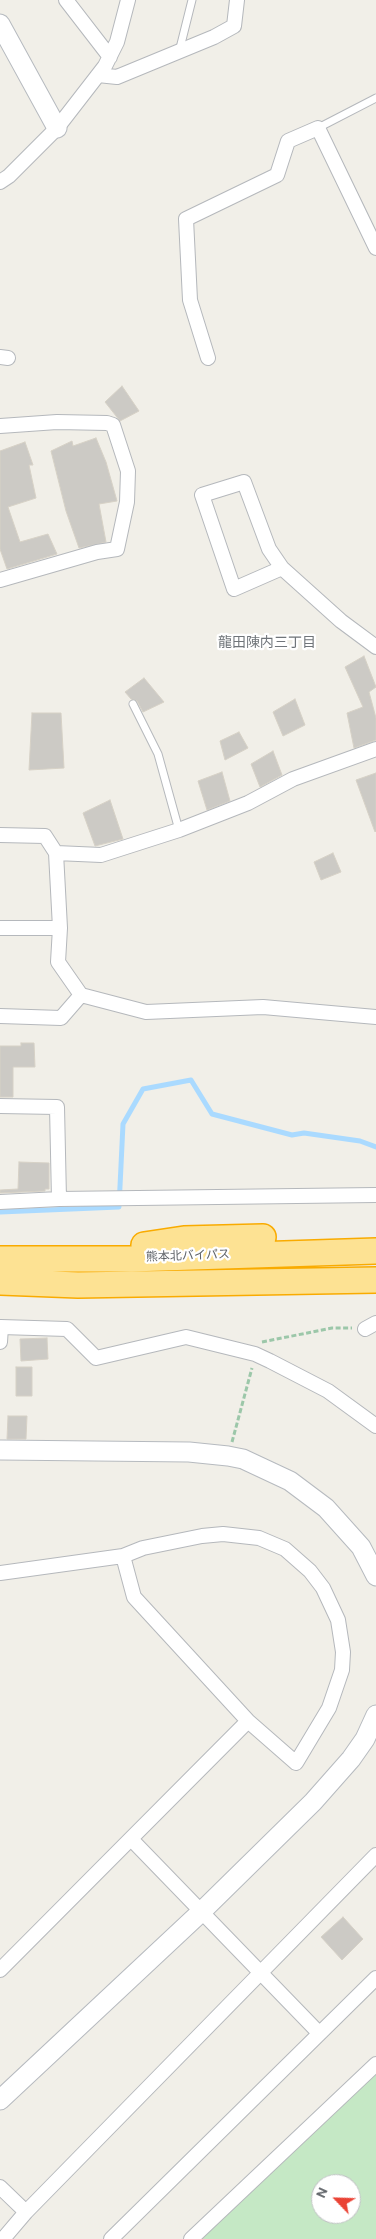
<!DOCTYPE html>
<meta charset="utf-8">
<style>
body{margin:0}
#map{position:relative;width:376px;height:2239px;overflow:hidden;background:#f1efe8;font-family:Overpass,sans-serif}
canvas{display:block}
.north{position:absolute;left:311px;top:2174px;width:50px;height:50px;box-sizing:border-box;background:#fff;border:1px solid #bfc1c3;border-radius:50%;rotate:294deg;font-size:14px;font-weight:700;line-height:20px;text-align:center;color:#5f6368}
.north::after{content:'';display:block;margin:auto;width:18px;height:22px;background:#ea4335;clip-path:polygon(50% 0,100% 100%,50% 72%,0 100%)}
</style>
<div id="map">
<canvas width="376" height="2239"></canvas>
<div class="north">N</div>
</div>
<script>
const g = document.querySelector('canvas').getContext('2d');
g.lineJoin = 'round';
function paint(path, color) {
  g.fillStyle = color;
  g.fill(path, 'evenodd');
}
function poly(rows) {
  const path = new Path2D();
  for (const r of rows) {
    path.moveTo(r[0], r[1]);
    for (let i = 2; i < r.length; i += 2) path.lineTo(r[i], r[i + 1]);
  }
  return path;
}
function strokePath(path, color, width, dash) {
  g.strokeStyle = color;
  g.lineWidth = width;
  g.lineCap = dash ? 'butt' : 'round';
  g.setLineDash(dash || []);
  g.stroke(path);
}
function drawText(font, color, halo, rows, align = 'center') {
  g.font = font + ' Overpass,"Noto Sans JP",sans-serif';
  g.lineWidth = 4.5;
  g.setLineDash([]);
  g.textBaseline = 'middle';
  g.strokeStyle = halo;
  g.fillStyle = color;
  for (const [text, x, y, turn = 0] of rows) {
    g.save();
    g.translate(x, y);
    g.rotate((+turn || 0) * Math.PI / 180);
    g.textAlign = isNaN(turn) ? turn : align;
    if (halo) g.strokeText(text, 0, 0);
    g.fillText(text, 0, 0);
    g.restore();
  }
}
paint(poly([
 [376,2064,376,2239,191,2239],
 [321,2184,351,2184,351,2214,321,2214]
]), '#c5e8c5');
strokePath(poly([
 [0,1212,119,1207,123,1124,143,1089,191,1080,212,1114,292,1135,304,1133,360,1141,376,1147]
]), '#aadaff', 5);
const building = poly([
 [122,386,139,411,120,421,105,402,122,386],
 [96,438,106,462,117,501,99,504,106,542,79,548,66,511,51,451,72,441,73,446,96,438],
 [25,442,33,465,29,465,36,498,8,507,20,542,48,534,57,554,7,569,0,549,0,451,25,442],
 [364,656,376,687,369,692,376,718,376,740,354,748,347,713,363,707,345,667,364,656],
 [144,678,164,702,143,712,137,701,131,699,125,692,144,678],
 [295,699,305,725,283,736,273,712,295,699],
 [32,713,61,713,64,768,29,770,32,713],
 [239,732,248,748,225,760,220,741,239,732],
 [273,751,282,775,260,787,251,764,273,751],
 [222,772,230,801,207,810,198,781,222,772],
 [376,773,376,831,375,832,356,780,376,773],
 [110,800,123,839,95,846,83,813,110,800],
 [333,853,341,872,321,880,314,862,333,853],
 [21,1043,34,1043,35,1067,13,1067,13,1097,0,1097,0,1046,21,1046,21,1043],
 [19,1162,49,1163,49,1189,45,1189,45,1191,0,1193,0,1190,18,1189,19,1162],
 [47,1338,48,1359,21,1361,20,1339,47,1338],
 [16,1367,32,1367,32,1396,16,1396,16,1367],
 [8,1416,27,1416,26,1439,7,1439,8,1416],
 [343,1917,363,1939,342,1960,321,1937,343,1917]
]);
paint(building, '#cccac5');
strokePath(building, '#d6d1c6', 1);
const lane = poly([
 [179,52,192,0],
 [318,128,376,98],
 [133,704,158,754,179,830]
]);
const street = poly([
 [66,0,110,57],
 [98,75,117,77,214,37,234,26,237,0],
 [0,182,9,176,57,128,105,66,117,42,128,0],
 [0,357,8,358],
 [208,358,190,300,186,219,277,175,288,141,318,128,376,248],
 [0,426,57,422,107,423,113,425,128,471,127,502,117,549,97,552,0,580],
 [282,568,234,589,202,495,244,482,269,549,282,568,341,621,376,647],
 [0,835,45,836,56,853,60,928,58,962,81,995,146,1012,263,1007,376,1017],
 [56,853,101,855,179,830,248,803,293,779,376,749],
 [0,928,60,928],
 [0,1016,61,1018,81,995],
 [0,1106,57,1107,59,1199,0,1202],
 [59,1199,376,1195],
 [365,1329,376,1323],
 [0,1342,1,1327,67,1329,96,1358,186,1337,255,1354,270,1361,328,1391,376,1426],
 [0,1573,123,1556,143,1548,202,1536,223,1534,259,1538,285,1549,310,1571,323,1588,338,1620,343,1652,342,1670,329,1708,296,1763,248,1721,134,1597,123,1556],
 [131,1839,319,2033],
 [0,1970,248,1721],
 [0,2187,26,2212],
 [3,2239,26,2212,376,1855],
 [111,2239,376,1978],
 [191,2239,376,2064]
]);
const secondary = poly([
 [0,24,57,128],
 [0,1450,189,1452,228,1456,243,1459,290,1481,326,1508,361,1547,376,1576],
 [0,2100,201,1912,313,1802,351,1759,365,1739,376,1715]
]);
const highway = poly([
 [144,1245,184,1239,263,1237],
 [0,1259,131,1259,376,1251],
 [0,1282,78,1285,376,1280]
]);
strokePath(lane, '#b5b8bc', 9);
strokePath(street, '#b5b8bc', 16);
strokePath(secondary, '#b6babf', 21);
strokePath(highway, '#f9ab00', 28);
strokePath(poly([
 [262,1342,332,1328,352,1328],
 [232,1442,252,1368]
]), '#9cc7a9', 3, [5, 2.5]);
strokePath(lane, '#fff', 7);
strokePath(street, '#fff', 14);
strokePath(secondary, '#fff', 19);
strokePath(highway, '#fde293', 25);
drawText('12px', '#5f6368', '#fff', [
 ["熊本北バイパス",188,1257,-2]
]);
drawText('14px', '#70757a', '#fff', [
 ["龍田陳内三丁目",267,644]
]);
</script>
